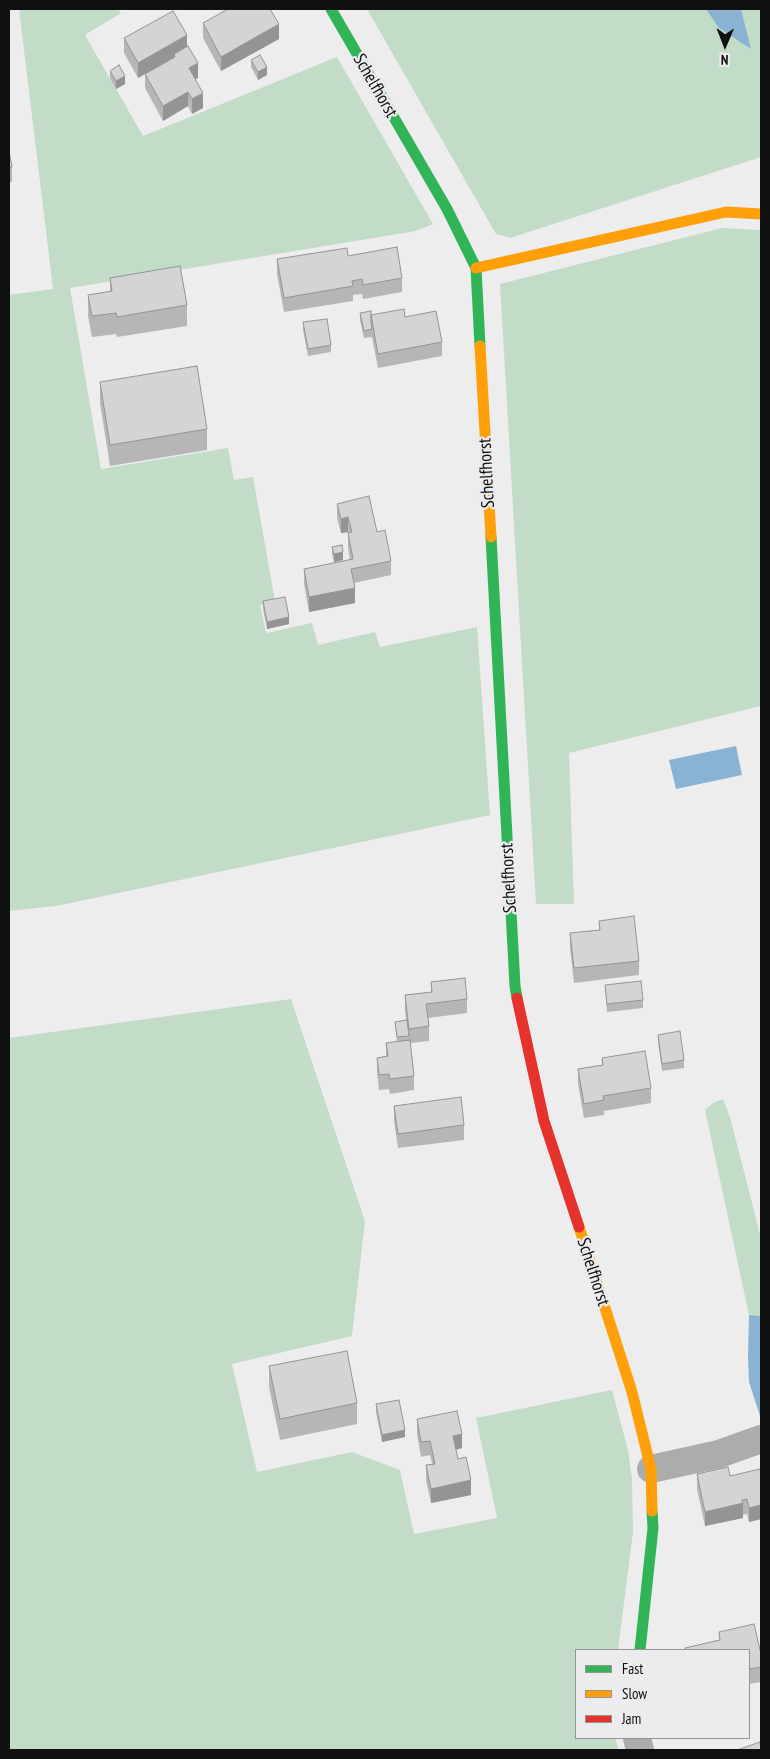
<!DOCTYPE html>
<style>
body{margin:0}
#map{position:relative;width:770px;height:1759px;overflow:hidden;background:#ededee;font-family:"PT Sans Narrow",sans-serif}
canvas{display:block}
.frame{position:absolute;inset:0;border:10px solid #0f1010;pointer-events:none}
.legend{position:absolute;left:575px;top:1649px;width:175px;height:90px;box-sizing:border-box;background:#ececef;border:1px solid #949496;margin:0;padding:6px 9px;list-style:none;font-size:15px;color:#0f1010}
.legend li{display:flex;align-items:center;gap:10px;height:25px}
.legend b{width:25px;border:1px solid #949496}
.north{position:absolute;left:700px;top:20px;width:50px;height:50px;-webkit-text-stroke:4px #ececef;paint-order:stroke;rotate:181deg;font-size:14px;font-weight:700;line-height:20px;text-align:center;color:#0f1010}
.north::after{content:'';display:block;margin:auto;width:18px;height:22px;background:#0f1010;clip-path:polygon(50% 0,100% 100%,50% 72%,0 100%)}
</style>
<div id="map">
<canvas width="770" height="1759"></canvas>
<div class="frame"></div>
<ul class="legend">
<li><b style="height:6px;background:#30b455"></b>Fast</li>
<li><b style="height:6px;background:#ff9f0a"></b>Slow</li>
<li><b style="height:6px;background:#e5322d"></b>Jam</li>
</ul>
<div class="north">N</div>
</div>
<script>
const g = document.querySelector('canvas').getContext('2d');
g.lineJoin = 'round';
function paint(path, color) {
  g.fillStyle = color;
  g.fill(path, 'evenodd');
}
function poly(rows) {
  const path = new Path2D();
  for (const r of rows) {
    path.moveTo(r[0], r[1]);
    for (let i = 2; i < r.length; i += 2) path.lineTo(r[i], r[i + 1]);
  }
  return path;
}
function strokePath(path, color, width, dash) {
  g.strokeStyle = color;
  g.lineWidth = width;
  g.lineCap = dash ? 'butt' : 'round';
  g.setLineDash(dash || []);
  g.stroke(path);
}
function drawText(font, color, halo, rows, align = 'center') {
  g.font = font + ' "PT Sans Narrow",sans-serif';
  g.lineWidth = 4.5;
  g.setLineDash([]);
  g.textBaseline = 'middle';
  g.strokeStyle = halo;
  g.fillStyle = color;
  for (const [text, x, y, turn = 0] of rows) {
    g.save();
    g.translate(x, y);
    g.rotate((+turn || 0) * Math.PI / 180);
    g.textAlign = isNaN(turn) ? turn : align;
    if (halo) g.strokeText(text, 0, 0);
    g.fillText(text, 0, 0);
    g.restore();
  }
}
paint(poly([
 [19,9,118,9,121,13,85,35,143,136,337,57,433,224,416,231,70,288,101,469,228,448,234,480,253,477,275,601,260,605,266,633,312,623,318,645,375,632,380,647,477,627,490,815,56,906,9,911,9,295,53,289],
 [367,9,706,9,750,49,741,9,761,9,761,157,510,238,496,234],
 [722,228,761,230,761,706,569,753,574,904,536,904,500,284],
 [291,999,365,1221,352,1336,232,1364,257,1472,352,1452,400,1470,414,1534,497,1518,476,1418,612,1390,628,1450,632,1479,633,1532,618,1650,576,1650,576,1738,615,1738,619,1750,9,1750,9,1038],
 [723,1099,730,1117,761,1238,761,1316,749,1315,705,1110,713,1103]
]), '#c3dcc7');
paint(poly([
 [706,9,741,9,751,49,719,28],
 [736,746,742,775,676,789,669,760],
 [749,1315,761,1316,760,1416,749,1382,748,1356]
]), '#8ab2d2');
strokePath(poly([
 [651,1469,719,1454,761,1439],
 [637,1738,640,1750]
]), '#acacad', 28);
strokePath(poly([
 [331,9,447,209,476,268,480,346],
 [491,537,515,986,517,998],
 [640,1650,653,1528,652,1511]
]), '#30b455', 11);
strokePath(poly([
 [476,268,726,212,761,214],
 [480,346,491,537],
 [579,1227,632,1392,651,1469,652,1511]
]), '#ff9f0a', 11);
strokePath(poly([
 [517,998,544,1121,579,1227]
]), '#e5322d', 11);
paint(poly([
 [203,23,279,39,221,71,203,38],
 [124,38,187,47,198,78,195,79,203,108,192,114,188,106,163,121,145,88,145,74,174,57,138,78,124,53],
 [251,60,267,75,258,80,251,67],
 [110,71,125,84,116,89,110,78],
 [9,151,12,167,12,182,9,182],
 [277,259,402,278,402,292,363,299,362,294,353,295,353,301,284,312,277,274],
 [110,278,187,305,187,326,117,337,116,334,92,337,88,316,88,295,110,291],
 [360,313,371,315,405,317,442,342,442,356,378,368,372,337,364,338,360,320],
 [303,322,331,345,331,352,308,356,303,330],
 [100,382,207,429,207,450,110,466,100,403],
 [337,504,377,532,391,561,391,575,354,583,355,603,309,612,304,584,304,569,350,560,348,548,348,532,341,533,337,518],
 [332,547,343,560,334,562,332,554],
 [263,601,289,624,267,629,263,609],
 [599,921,639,961,639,975,574,983,570,948,570,933,599,930],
 [431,982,467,999,467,1013,428,1018,429,1026,429,1041,410,1043,414,1076,414,1090,390,1094,389,1089,379,1090,377,1072,377,1058,386,1056,386,1043,397,1042,395,1022,406,1020,405,1010,405,995,431,992],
 [605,985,643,1000,643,1008,607,1012],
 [658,1035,684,1060,684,1068,662,1071,658,1042],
 [602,1058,651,1088,651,1103,604,1111,604,1115,584,1118,578,1084,578,1069,602,1065],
 [394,1106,464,1125,464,1140,398,1148,394,1121],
 [269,1366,357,1403,357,1424,280,1440,269,1387],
 [376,1404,405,1437,382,1442,376,1412],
 [417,1419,462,1448,456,1450,458,1459,471,1495,431,1503,426,1480,426,1465,432,1464,430,1455,421,1457,417,1434],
 [697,1474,761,1476,761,1519,749,1522,747,1514,743,1515,743,1518,705,1526,697,1489],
 [719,1632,761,1654,761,1682,749,1684,749,1650,685,1650,685,1648,719,1640]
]), '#b7b6b6');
paint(poly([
 [279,24,279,39,221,71,221,57],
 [187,35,187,50,174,54,174,57,138,78,138,63],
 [198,63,198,78,189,83,189,68],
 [267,67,267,75,258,80,258,72],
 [125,76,125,84,116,89,116,81],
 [188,92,188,106,163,121,163,106],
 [203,93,203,108,192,114,192,99],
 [348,517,348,532,341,533,341,519],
 [343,552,343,560,334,562,334,554],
 [355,588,355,603,309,612,309,597],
 [289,617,289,624,267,629,267,622],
 [405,1430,405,1437,382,1442,382,1435],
 [462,1434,462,1448,453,1450,453,1436],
 [471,1480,471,1495,431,1503,431,1489],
 [743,1503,743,1518,705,1526,705,1512],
 [761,1505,761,1519,749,1522,749,1508]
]), '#959494');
const building = poly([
 [228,9,270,9,279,24,221,57,203,23,228,9],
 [173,11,187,35,138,63,124,38,173,11],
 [188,46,198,63,189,68,203,93,192,99,188,92,163,106,145,74,175,57,174,54,188,46],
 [260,55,267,67,258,72,251,60,260,55],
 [119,65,125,76,116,81,110,71,119,65],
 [9,151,12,167,9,168,9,151],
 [397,247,402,278,363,285,362,279,352,281,353,286,284,298,277,259,347,248,348,256,397,247],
 [180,266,187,305,117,317,116,313,92,316,88,295,112,291,110,278,180,266],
 [404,309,405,317,436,311,442,342,378,354,371,315,404,309],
 [371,311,371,322,372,329,364,331,360,313,371,311],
 [327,319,331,345,308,349,303,322,327,319],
 [197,366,207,429,110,445,100,382,197,366],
 [369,496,377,532,385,530,391,561,351,569,355,588,309,597,304,569,353,559,348,533,352,532,348,517,341,519,337,504,369,496],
 [342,545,343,552,334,554,332,547,342,545],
 [285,597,289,617,267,622,263,601,285,597],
 [634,916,639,961,574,968,570,933,600,930,599,921,634,916],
 [465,978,467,999,426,1004,429,1026,409,1029,405,995,432,992,431,982,465,978],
 [641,981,643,1000,607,1004,605,985,641,981],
 [407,1020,409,1036,397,1037,395,1022,407,1020],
 [680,1031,684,1060,662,1064,658,1035,680,1031],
 [410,1040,414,1076,390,1079,389,1074,379,1075,377,1058,388,1056,386,1043,410,1040],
 [645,1051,651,1088,603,1096,604,1100,584,1104,578,1069,603,1065,602,1058,645,1051],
 [461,1097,464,1125,398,1134,394,1106,461,1097],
 [347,1351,357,1403,280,1419,269,1366,347,1351],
 [399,1400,405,1430,382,1435,376,1404,399,1400],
 [457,1411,462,1434,453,1436,458,1459,466,1457,471,1480,431,1489,426,1465,435,1464,430,1441,421,1442,417,1419,457,1411],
 [728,1467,730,1476,760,1469,761,1476,761,1505,749,1508,747,1499,742,1500,743,1503,705,1512,697,1474,728,1467],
 [754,1624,761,1654,761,1667,749,1669,749,1650,685,1650,685,1648,720,1640,719,1632,754,1624],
 [760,1742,761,1750,737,1750,760,1742]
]);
paint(building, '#d5d4d4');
strokePath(building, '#959494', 1);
drawText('18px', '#0f1010', '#ececef', [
 ["Schelfhorst",375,86,60],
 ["Schelfhorst",487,473,-93],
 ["Schelfhorst",509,878,-93],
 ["Schelfhorst",593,1272,72]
]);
</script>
